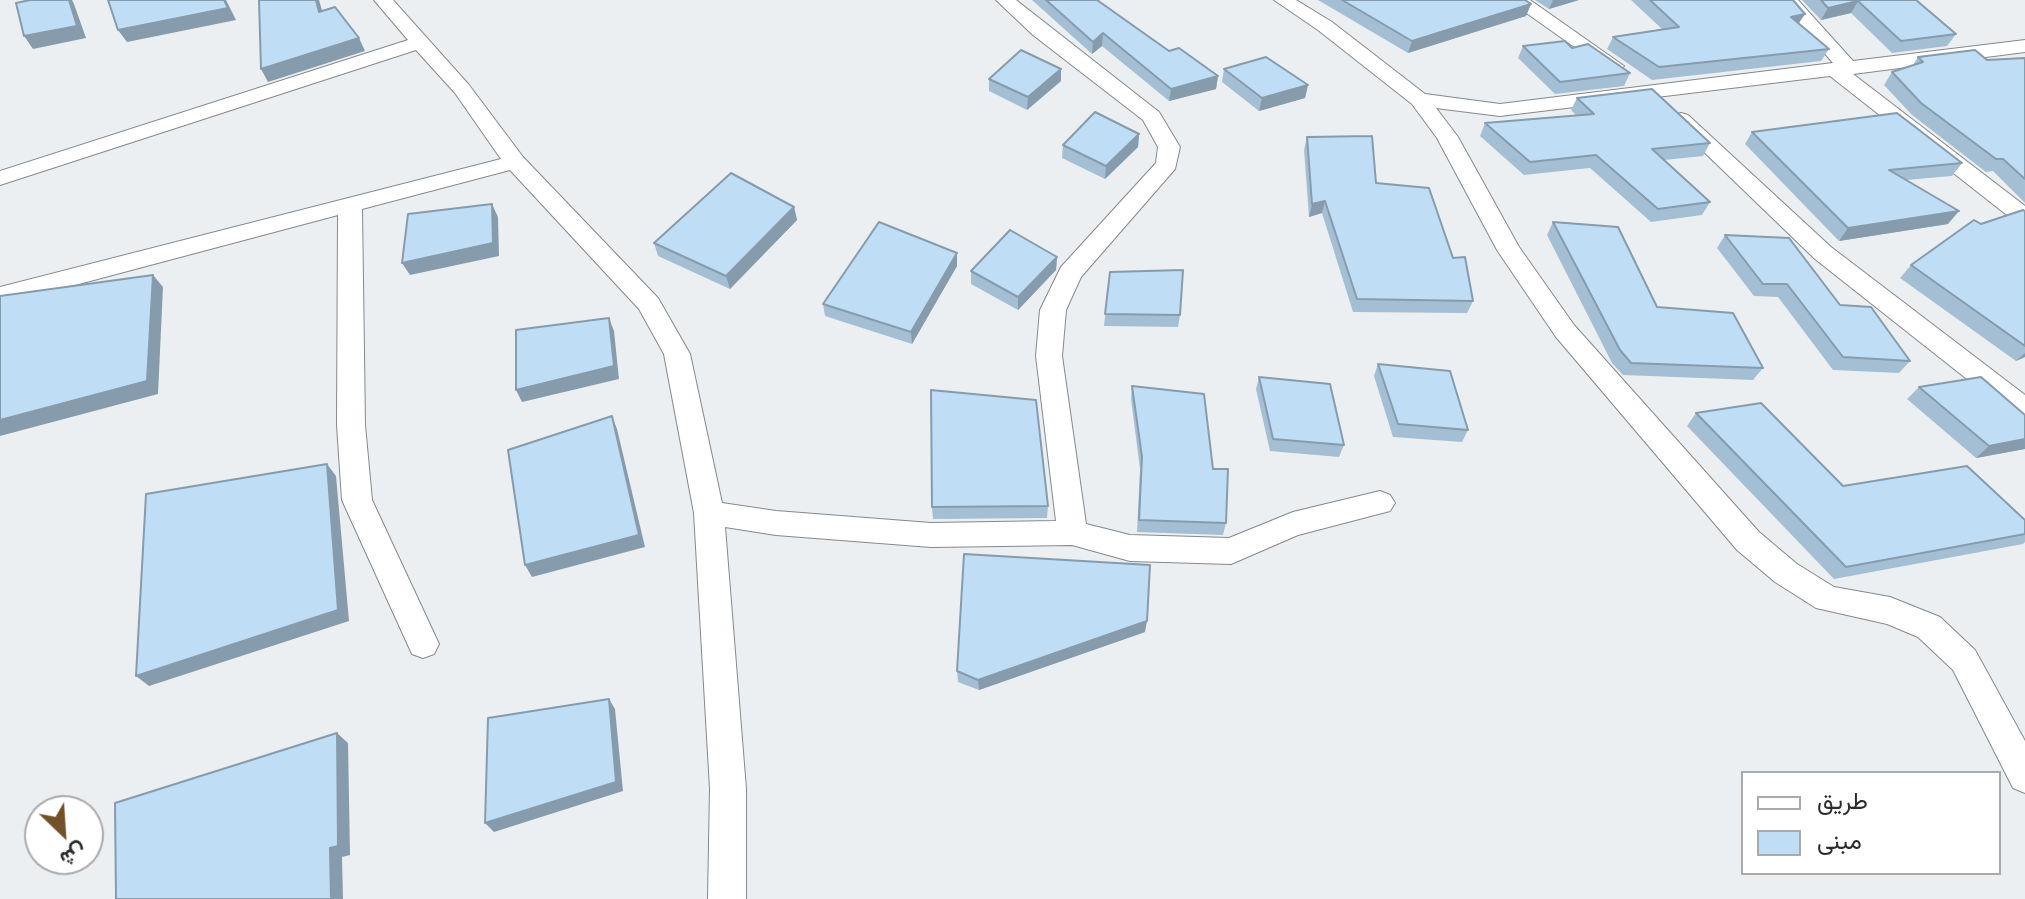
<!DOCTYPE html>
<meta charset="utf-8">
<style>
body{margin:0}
#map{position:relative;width:2025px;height:899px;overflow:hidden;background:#eceff1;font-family:"Zilla Slab",Vazirmatn,serif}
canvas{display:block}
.legend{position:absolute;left:1741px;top:771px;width:260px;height:104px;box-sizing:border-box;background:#fff;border:2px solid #aaa;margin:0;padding:10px 14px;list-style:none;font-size:24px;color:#2a2b2b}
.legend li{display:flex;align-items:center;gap:16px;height:40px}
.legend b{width:40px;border:2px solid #aaa}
.north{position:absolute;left:24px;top:795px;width:80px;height:80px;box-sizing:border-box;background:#fff;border:2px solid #aaa;border-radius:50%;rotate:155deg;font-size:22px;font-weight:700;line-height:32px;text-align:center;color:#2a2b2b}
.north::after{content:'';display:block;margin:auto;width:28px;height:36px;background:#735128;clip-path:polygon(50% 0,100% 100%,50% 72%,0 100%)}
</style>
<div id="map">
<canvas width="2025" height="899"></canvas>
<ul class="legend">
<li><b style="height:10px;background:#fff"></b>طريق</li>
<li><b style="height:22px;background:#bfdef6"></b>مبنى</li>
</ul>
<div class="north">ش</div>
</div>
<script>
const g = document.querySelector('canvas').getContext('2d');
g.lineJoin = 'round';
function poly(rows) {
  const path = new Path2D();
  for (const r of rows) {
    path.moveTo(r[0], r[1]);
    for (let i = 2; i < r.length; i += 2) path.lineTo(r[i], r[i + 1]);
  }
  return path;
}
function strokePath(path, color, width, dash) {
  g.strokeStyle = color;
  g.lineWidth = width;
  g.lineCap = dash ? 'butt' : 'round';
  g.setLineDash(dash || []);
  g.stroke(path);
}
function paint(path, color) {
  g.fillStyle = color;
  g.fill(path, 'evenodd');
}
const minor = poly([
 [374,0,393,0,469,85,523,157,658,298,690,354,722,503,776,511,931,523,1056,521,1036,356,1040,310,1061,267,1156,163,1158,147,1143,120,1033,35,996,0,1016,0,1159,112,1180,147,1175,169,1081,277,1066,310,1062,356,1086,524,1130,535,1229,538,1293,512,1380,491,1390,495,1395,503,1390,511,1298,535,1231,564,1130,561,1072,545,931,547,776,535,725,527,746,789,746,899,708,899,710,789,694,513,664,354,639,309,510,170,362,209,365,425,372,500,439,644,434,654,423,658,412,654,342,500,337,425,338,215,0,305,0,287,501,159,455,93,416,50,0,185,0,171,408,40,374,0],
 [1274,0,1296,0,1332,22,1425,94,1500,104,1833,63,1779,0,1798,0,1853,61,2025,40,2025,52,1853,74,2025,206,2025,225,2017,223,1830,76,1500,116,1436,108,1458,137,1519,247,1574,325,1759,532,1797,564,1834,587,1890,597,1940,617,1975,650,2025,741,2025,793,2013,788,1953,670,1918,637,1887,624,1816,608,1775,582,1737,550,1556,337,1497,250,1437,138,1412,104,1318,30,1274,0],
 [1508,0,1530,0,1624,66,1621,70,1607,70,1508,0],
 [1681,113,1688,115,1831,247,2025,395,2025,420,2015,417,1815,259,1674,123,1670,119,1674,115,1681,113]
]);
strokePath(minor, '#86888a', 2);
paint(minor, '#fff');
paint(poly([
 [1032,0,1097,0,1169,51,1218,76,1216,89,1169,101,1102,46,1092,54],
 [1318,0,1525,0,1531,4,1526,16,1408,53],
 [1535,0,1579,0,1549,9],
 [1631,0,1793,0,1799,24,1829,49,1821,61,1652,80,1607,49,1613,37,1662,29],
 [1802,0,1916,0,1956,34,1947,46,1892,53,1851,13,1821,20],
 [1523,46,1572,48,1630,73,1624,86,1555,94,1518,58],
 [1918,57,1987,60,2025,58,2025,203,1993,171,1986,172,1912,115,1884,85,1892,72,1913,65],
 [1224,69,1308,85,1305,98,1259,111,1222,82],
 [989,79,1061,81,1027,110,989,91],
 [1577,98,1710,143,1703,156,1664,160,1710,202,1702,215,1651,222,1590,168,1524,175,1480,136,1485,123,1576,115,1571,110],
 [1752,132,1962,163,1952,176,1906,180,1948,224,1839,241,1745,144],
 [1139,134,1138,147,1105,179,1062,158,1063,145],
 [1307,137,1376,183,1453,258,1473,301,1467,313,1353,312,1322,213,1309,217,1304,150],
 [794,207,797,220,730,289,658,256,654,243],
 [2025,211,2025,357,2016,361,1900,278,1911,265,1981,224],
 [1553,222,1657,307,1763,368,1753,380,1623,375,1612,363,1547,235],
 [1725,235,1840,305,1910,361,1899,373,1833,370,1778,297,1754,296,1717,248],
 [1057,257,1056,270,1018,310,971,284,971,271],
 [957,266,912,344,825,316,823,304],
 [1110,272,1180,315,1178,327,1104,326],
 [1378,364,1468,430,1462,442,1393,437,1374,376],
 [1259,377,1344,445,1339,457,1270,451,1256,389],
 [1132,386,1213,469,1226,523,1223,535,1137,532,1140,469,1131,399],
 [1919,387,2025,415,2025,449,1976,458,1907,399],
 [1696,413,1843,486,2025,520,2025,542,2023,544,1834,579,1687,426],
 [1048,506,1047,518,933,519,932,507],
 [1145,632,979,690,958,682,957,671]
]), '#a4bfd4');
paint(poly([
 [69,0,72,0,74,4,86,38,33,49,24,36],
 [224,0,226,0,236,20,127,42,118,30],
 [316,0,319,0,326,24,319,12],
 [1553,0,1579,0,1549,9],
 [1858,1,1851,13,1821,20,1828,8],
 [1531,4,1526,16,1408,53,1412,41],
 [1805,14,1797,26,1791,17],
 [1103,33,1102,46,1092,54,1093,42],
 [359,38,365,51,268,82,261,69],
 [1061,69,1061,81,1027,110,1028,97],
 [1218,76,1216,89,1169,101,1171,89],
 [1308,85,1305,98,1259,111,1262,98],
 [1139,134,1138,147,1105,179,1106,166],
 [1325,201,1322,213,1309,217,1312,204],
 [492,204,498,217,499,256,410,275,402,263],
 [794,207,797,220,730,289,726,276],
 [1959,211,1948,224,1839,241,1848,228],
 [957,253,957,266,912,344,911,332],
 [1057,257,1056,270,1018,310,1018,297],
 [153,275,163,287,158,394,0,436,0,420],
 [609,318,614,331,619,379,522,402,516,390],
 [2025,353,2025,357,2016,361],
 [612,416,617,429,645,547,532,577,525,565],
 [2025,439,2025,449,1976,458,1989,446],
 [327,464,336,476,349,621,149,686,136,676],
 [1147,621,1145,632,979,690,978,680],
 [609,699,615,709,623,791,494,832,485,823],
 [337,733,348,743,350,855,342,857,343,899,331,899,330,848]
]), '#869bac');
const building = poly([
 [30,0,69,0,77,26,24,36,16,3,30,0],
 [108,0,224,0,228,8,118,30,108,0],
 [259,0,316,0,319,12,335,7,359,38,261,69,259,0],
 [1046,0,1097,0,1169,51,1179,48,1218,76,1171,89,1103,33,1093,42,1046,0],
 [1342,0,1525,0,1531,4,1412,41,1342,0],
 [1650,0,1793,0,1805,14,1791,17,1829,49,1659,67,1613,37,1679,27,1650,0],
 [1821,0,1916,0,1956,34,1901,41,1858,1,1828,8,1821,0],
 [1565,41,1572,48,1588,44,1630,73,1560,82,1523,46,1565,41],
 [1021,50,1061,69,1028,97,989,79,1021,50],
 [1975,50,1987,60,2025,58,2025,179,2003,159,1996,159,1921,103,1892,72,1923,62,1918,57,1975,50],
 [1266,57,1308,85,1262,98,1224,69,1266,57],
 [1652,89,1710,143,1652,149,1710,202,1658,209,1596,155,1530,162,1485,123,1594,114,1577,98,1652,89],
 [1095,112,1139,134,1106,166,1063,145,1095,112],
 [1897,113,1962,163,1889,170,1959,211,1848,228,1752,132,1897,113],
 [1372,136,1376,183,1429,188,1453,258,1465,257,1473,301,1357,299,1325,201,1312,204,1307,137,1372,136],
 [731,173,794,207,726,276,654,243,731,173],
 [492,204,493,243,402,263,408,214,492,204],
 [2023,210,2025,211,2025,346,1911,265,1974,220,1981,224,2023,210],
 [879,222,957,253,911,332,823,304,879,222],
 [1553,222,1618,227,1657,307,1733,313,1763,368,1631,363,1620,350,1553,222],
 [1010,230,1057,257,1018,297,971,271,1010,230],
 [1725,235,1789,238,1840,305,1871,307,1910,361,1843,357,1787,284,1763,284,1725,235],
 [1183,270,1180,315,1105,314,1110,272,1183,270],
 [153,275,147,381,0,420,0,296,153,275],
 [609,318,614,366,516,390,516,330,609,318],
 [1378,364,1450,371,1468,430,1398,424,1378,364],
 [1259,377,1330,384,1344,445,1273,439,1259,377],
 [1981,377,2025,415,2025,439,1989,446,1919,387,1981,377],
 [1132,386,1204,394,1213,469,1228,469,1226,523,1139,520,1142,457,1132,386],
 [931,390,1036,400,1048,506,932,507,931,390],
 [1761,403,1843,486,1967,466,2025,520,2025,534,1846,567,1696,413,1761,403],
 [612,416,639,535,525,565,508,450,612,416],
 [327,464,338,610,136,676,146,494,327,464],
 [964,554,1150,565,1147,621,978,680,957,671,964,554],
 [609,699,616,782,485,823,488,718,609,699],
 [337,733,338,846,330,848,331,899,116,899,115,803,337,733]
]);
paint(building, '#bfdef6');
strokePath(building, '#869bac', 2);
</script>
